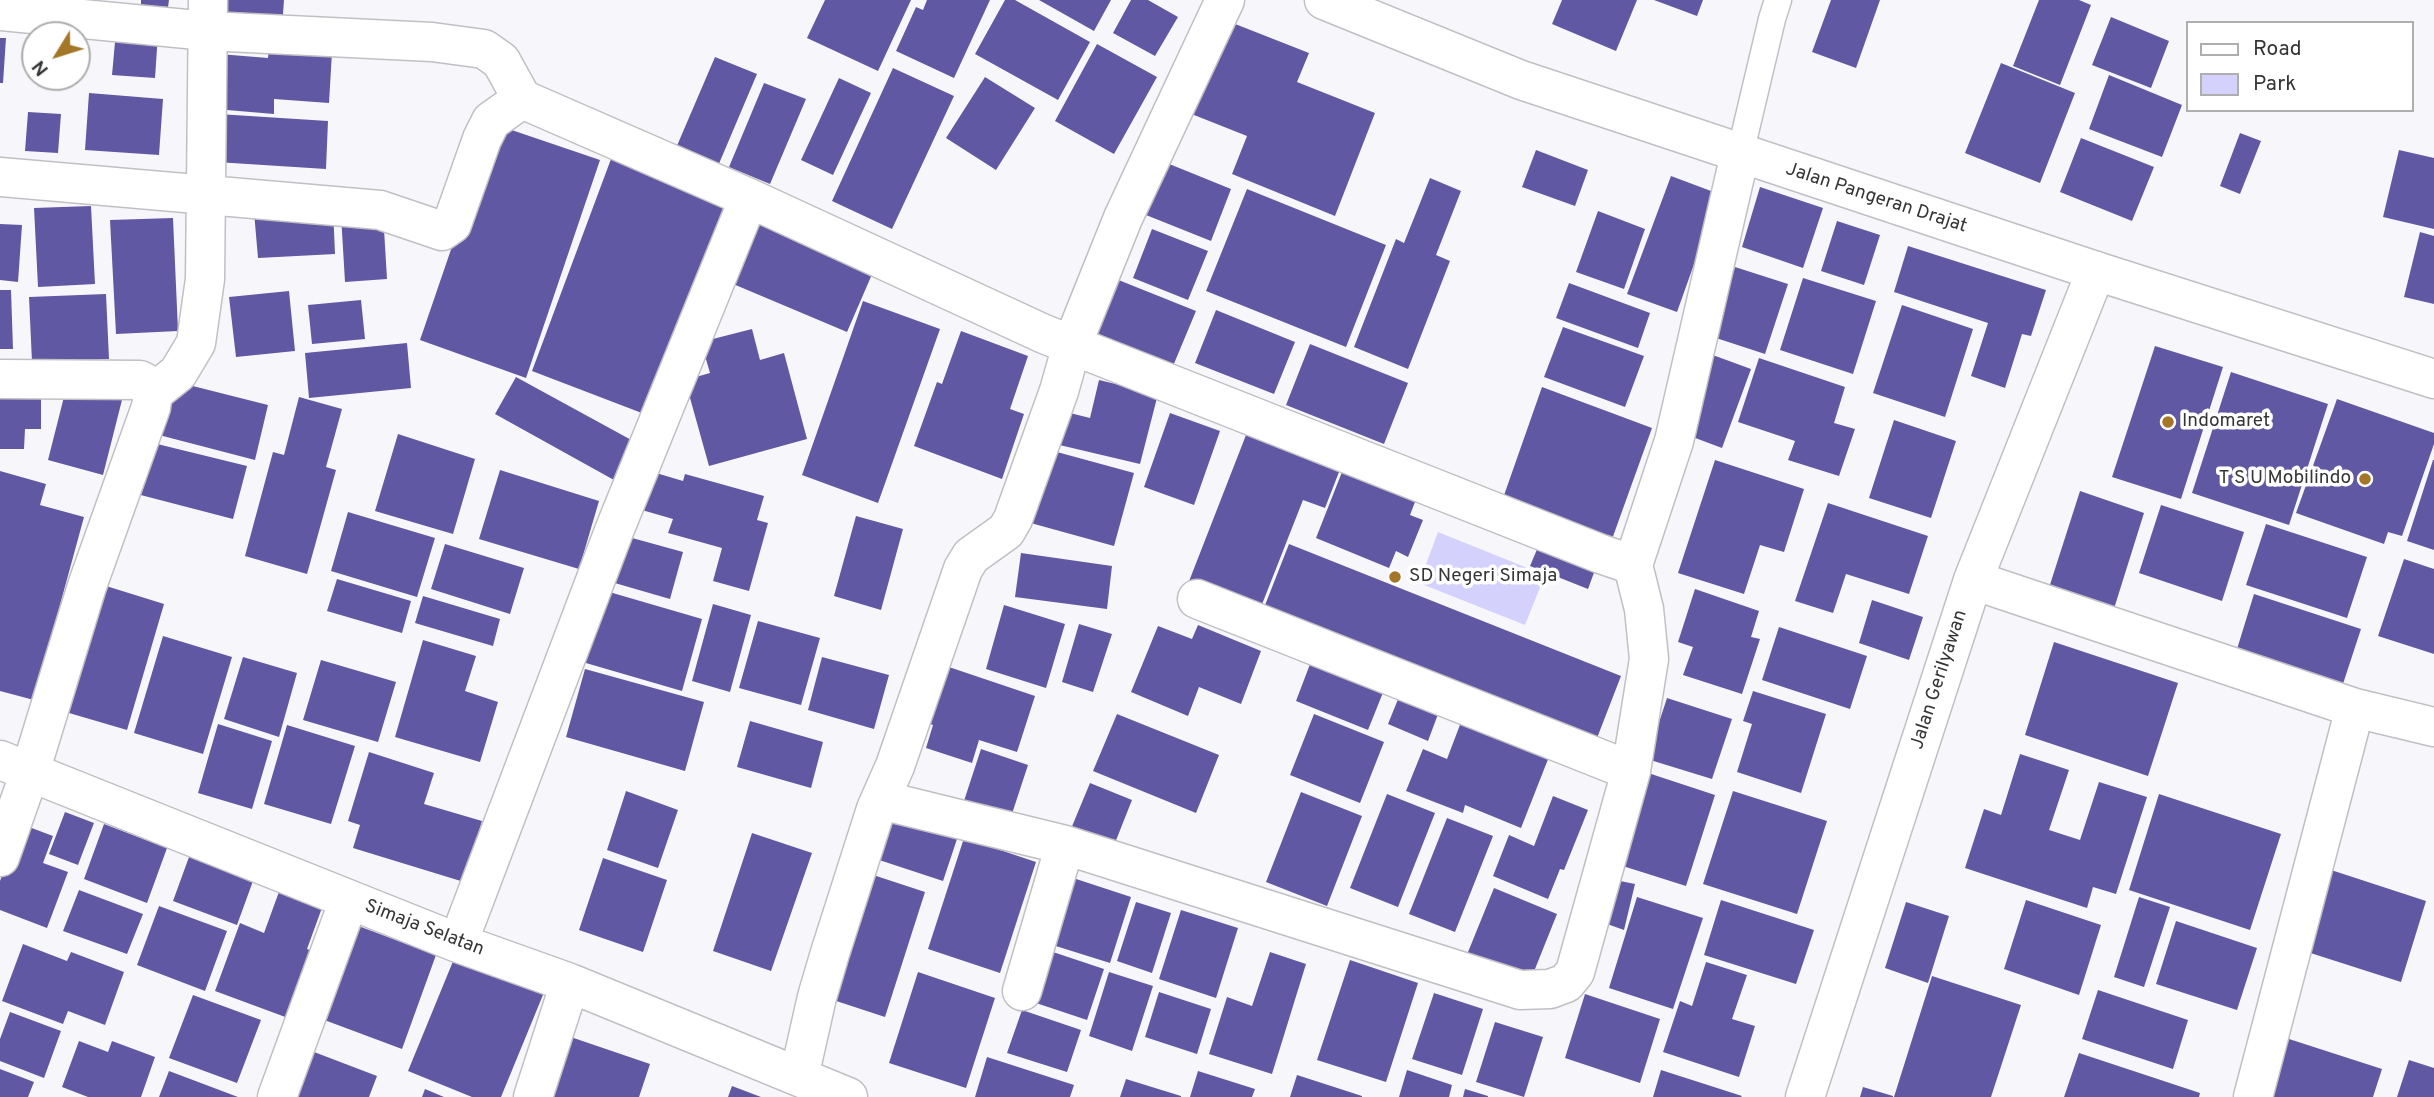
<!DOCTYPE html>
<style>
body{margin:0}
#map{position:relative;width:2434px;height:1097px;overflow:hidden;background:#f7f7fb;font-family:Overpass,sans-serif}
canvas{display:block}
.legend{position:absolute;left:2186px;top:21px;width:228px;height:91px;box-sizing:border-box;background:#fff;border:2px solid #aeaeaf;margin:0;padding:9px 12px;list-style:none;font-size:21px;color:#353436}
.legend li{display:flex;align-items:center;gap:14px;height:35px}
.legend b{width:35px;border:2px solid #aeaeaf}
.north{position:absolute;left:21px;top:21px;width:70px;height:70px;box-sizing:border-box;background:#fff;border:2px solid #aeaeaf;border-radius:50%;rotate:232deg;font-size:19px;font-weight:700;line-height:28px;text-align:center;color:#353436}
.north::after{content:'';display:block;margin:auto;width:24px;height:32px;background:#a37628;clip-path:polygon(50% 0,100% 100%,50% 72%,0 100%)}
</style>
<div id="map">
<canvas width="2434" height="1097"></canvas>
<ul class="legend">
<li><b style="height:9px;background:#fff"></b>Road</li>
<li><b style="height:19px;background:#d4d2fd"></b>Park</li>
</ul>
<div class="north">N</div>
</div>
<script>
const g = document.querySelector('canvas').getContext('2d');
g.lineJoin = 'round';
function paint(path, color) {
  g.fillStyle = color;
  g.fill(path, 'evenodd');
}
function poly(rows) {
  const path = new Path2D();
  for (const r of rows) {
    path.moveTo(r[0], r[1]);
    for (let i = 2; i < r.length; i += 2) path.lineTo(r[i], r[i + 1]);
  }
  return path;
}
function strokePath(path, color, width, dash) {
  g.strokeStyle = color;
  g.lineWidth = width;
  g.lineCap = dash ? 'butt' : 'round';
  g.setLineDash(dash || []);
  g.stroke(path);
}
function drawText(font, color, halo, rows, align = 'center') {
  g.font = font + ' Overpass,sans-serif';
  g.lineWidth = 7;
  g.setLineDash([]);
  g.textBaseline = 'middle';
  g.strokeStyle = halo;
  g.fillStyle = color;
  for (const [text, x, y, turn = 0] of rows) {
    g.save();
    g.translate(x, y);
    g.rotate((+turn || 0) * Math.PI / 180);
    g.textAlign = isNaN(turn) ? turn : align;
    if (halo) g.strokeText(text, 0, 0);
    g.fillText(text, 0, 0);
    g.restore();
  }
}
paint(poly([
 [1438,532,1545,575,1525,625,1419,583]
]), '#d4d2fd');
paint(poly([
 [141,0,169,0,168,7,141,5],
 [216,0,284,0,282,28,214,24],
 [825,0,911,0,878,71,807,38],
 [927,0,990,0,954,78,896,51,916,7,923,10],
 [1005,0,1015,0,1090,42,1058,100,975,54],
 [1039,0,1111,0,1094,31],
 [1131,0,1148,0,1178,17,1155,56,1113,33],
 [1562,0,1637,0,1616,51,1552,24],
 [1654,0,1703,0,1697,16],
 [1831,0,1880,0,1856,68,1812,52],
 [2039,0,2079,0,2091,5,2060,85,2013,66],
 [2111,17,2169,41,2151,88,2092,65],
 [1225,20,1309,53,1297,82,1375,113,1335,216,1232,174,1247,136,1189,113],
 [116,31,158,34,155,78,112,75],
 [0,38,6,38,3,83,0,83],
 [1097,44,1157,77,1114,154,1055,121],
 [269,48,332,52,329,103,274,99,274,114,215,109,219,54,268,58],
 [715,57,757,74,718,166,676,148],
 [2001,63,2075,93,2040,183,1965,153],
 [893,68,954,96,892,229,832,201],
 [2109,75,2182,105,2162,157,2089,129],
 [985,77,1035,108,996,170,946,138],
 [839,78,871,93,833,175,801,160],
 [764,83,806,99,770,184,729,167],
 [89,93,163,99,159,155,85,150],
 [28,112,61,114,58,153,25,151],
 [218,114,328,121,326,169,216,162],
 [494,124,600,160,526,378,420,340],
 [2240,133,2261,141,2240,194,2220,186],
 [2081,138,2154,167,2132,221,2060,192],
 [1536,150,1588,170,1575,206,1522,187],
 [2399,150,2434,158,2434,229,2383,217],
 [611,159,726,202,647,415,532,371],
 [1157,159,1231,189,1211,241,1136,211],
 [1671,176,1719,194,1677,312,1627,294],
 [1430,178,1461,191,1436,255,1450,261,1408,369,1354,347,1396,239,1404,243],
 [1760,187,1823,208,1803,268,1742,247],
 [1247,189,1386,245,1346,347,1206,291],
 [91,206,95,284,38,287,34,208],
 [333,208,335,254,258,258,254,212],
 [1598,211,1645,229,1624,289,1576,272],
 [383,213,387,279,345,282,341,215],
 [173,218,178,331,116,334,110,220],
 [752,220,873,272,847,332,726,281],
 [1837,221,1880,235,1864,285,1821,271],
 [0,224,22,225,18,282,0,280],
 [1152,229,1208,251,1188,300,1133,278],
 [2420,232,2434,236,2434,304,2404,297],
 [1908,246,2046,290,2031,336,2022,334,2005,388,1971,376,1988,323,1894,292],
 [1735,267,1788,284,1765,354,1713,337],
 [1106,275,1196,311,1173,366,1083,331],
 [1803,278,1876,301,1853,374,1780,350],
 [1569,283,1650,313,1638,348,1556,318],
 [0,290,11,290,13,349,0,349],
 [289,291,295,351,236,357,229,297],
 [106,294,109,359,32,362,29,297],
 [361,300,365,339,312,344,308,305],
 [863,301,940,329,878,503,802,475],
 [1902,305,1973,329,1945,417,1873,393],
 [1216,310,1295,342,1274,394,1195,363],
 [1563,327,1644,356,1625,407,1544,377],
 [752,329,760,360,784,353,807,439,709,466,685,380,710,373,701,342],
 [961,331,1028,356,1010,409,1024,414,1002,479,914,446,937,382,942,384],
 [407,343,411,388,309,398,305,353],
 [1310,344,1408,383,1384,444,1286,405],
 [2155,346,2223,367,2181,499,2112,477],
 [1710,354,1751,369,1722,448,1682,433],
 [1759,358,1845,387,1834,423,1855,429,1839,476,1788,460,1795,441,1738,422],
 [2231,372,2328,404,2289,525,2192,493],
 [516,377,635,442,614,480,495,414],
 [1099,380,1158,394,1140,464,1051,443,1058,410,1090,418],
 [68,381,123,396,103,475,48,460],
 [173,381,268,405,255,460,159,435],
 [0,384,41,385,41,429,25,429,24,449,0,449],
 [1542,387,1652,428,1611,542,1502,501],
 [299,397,342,409,326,467,336,470,307,574,245,556,273,452,284,455],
 [2337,399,2434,433,2434,444,2402,536,2388,532,2384,544,2296,513],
 [1170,413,1220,431,1194,505,1144,487],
 [1894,420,1956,441,1931,518,1869,498],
 [398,434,475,459,453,534,375,511],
 [1246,435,1339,472,1325,508,1303,500,1257,617,1186,589],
 [145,441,247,466,233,519,133,493],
 [1046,449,1134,473,1114,546,1027,522],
 [1715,460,1804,489,1784,552,1760,545,1744,594,1678,573],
 [2433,460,2434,460,2434,550,2407,541],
 [500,470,599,501,579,569,479,539],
 [646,470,683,481,685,474,764,496,757,520,768,523,749,591,713,581,722,548,668,533,673,519,635,508],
 [0,471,46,484,40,505,84,517,34,700,0,691],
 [1342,472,1415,502,1410,515,1423,520,1408,557,1396,551,1389,568,1316,538],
 [2080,491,2144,513,2112,615,2047,594],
 [1828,503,1928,536,1909,594,1846,574,1833,613,1795,601],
 [2161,505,2244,532,2222,601,2139,573],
 [348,512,435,538,417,597,331,571],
 [856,516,903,529,881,610,834,596],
 [2266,524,2367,557,2347,618,2246,585],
 [614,533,683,552,670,599,601,579],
 [445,544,524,568,510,614,431,589],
 [1289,544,1621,676,1592,751,1260,618],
 [1538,547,1595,570,1588,589,1530,566],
 [1021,553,1112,566,1107,609,1015,597],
 [2404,559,2434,569,2434,654,2378,636],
 [337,579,411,601,402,633,327,611],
 [90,581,164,604,127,730,52,708],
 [599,589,702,619,682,691,579,661],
 [1695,589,1759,611,1751,637,1760,639,1742,694,1683,675,1693,647,1678,642],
 [2254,594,2361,629,2339,696,2233,662],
 [423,596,500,619,493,646,415,623],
 [1872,600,1923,617,1909,660,1859,643],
 [713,604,751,615,730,692,692,681],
 [1004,605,1065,624,1046,688,986,669],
 [758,621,820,638,801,705,739,688],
 [1079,624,1112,634,1093,692,1062,682],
 [1198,625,1261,651,1241,704,1199,687,1188,716,1131,692,1158,626,1192,639],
 [1779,627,1867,656,1850,709,1762,680],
 [163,636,232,657,203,754,134,733],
 [423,640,476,656,465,691,498,702,480,762,395,737],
 [2054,642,2178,683,2148,776,2025,735],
 [1315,651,1388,680,1368,730,1296,701],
 [243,657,297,673,279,737,224,719],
 [822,657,889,675,874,729,808,710],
 [321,660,396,682,378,742,303,720],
 [940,664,1035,696,1017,752,979,740,972,763,926,748,933,725,922,721],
 [585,669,704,702,685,771,566,737],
 [1405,682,1444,698,1428,741,1388,724],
 [1753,691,1826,714,1801,793,1737,772,1752,724,1743,721],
 [1667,698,1732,719,1712,779,1647,759],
 [1466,709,1554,744,1521,828,1465,805,1463,813,1406,791,1423,749,1447,759],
 [1117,714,1219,755,1196,813,1093,771],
 [1314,714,1384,742,1360,803,1290,775],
 [750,721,823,742,811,788,737,767],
 [218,724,272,741,252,809,198,793],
 [287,725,355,746,331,824,264,804],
 [981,749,1028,765,1008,826,961,810],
 [369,752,434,773,424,804,482,821,464,882,353,848,360,825,348,821],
 [2020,754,2069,770,2049,830,2080,840,2099,782,2147,797,2116,894,2093,887,2087,908,1965,868,1984,809,2001,815],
 [1636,769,1715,795,1686,886,1607,861],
 [1090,783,1132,800,1111,853,1068,836],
 [626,791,678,810,658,868,607,850],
 [1733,791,1827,821,1797,914,1703,884],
 [1301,792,1362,816,1327,906,1266,882],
 [1387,794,1435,813,1398,907,1350,888],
 [2159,794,2281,834,2250,930,2129,890],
 [1553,796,1588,810,1564,870,1560,869,1548,899,1493,876,1509,835,1534,846],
 [881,804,960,830,943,881,864,855],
 [65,812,94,823,78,865,49,854],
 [1447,818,1493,836,1455,932,1409,914],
 [104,824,167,848,147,903,84,879],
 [29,827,53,836,43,863,68,872,47,928,0,910,0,881,11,851],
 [752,833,812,853,771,971,713,951],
 [964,838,1036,862,1000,973,928,949],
 [189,857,253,881,237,925,173,901],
 [603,858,667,880,643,952,579,930],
 [2325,868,2426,901,2401,982,2298,949],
 [858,870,925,892,885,1017,818,995],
 [1064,875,1131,897,1110,963,1043,942],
 [1605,878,1635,884,1624,930,1593,919],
 [1494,888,1557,914,1529,984,1466,957],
 [280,889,323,905,307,949,313,951,288,1018,215,991,240,923,264,933],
 [79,890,143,914,127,954,63,931],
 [1637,897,1703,918,1673,1009,1609,988],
 [2139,897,2170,907,2144,987,2114,977],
 [1721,900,1814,930,1796,984,1704,955],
 [2026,900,2101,925,2079,995,2004,969],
 [1136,902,1171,913,1152,973,1117,961],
 [1906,902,1949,916,1928,983,1885,968],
 [159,906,227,931,205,991,137,965],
 [1181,910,1238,928,1216,998,1159,979],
 [2176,921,2257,948,2237,1010,2156,984],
 [353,924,436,955,402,1049,319,1018],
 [23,944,67,961,71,952,124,972,105,1025,68,1011,63,1024,2,1001],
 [1050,951,1104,969,1087,1020,1033,1002],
 [1270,952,1306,964,1272,1074,1209,1054,1227,997,1252,1006],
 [456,954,545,990,501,1097,472,1097,408,1071],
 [1350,960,1418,983,1386,1082,1317,1060],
 [1706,962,1747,975,1732,1019,1755,1026,1739,1077,1663,1052,1680,1001,1692,1006],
 [918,972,995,998,966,1088,889,1063],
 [1109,972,1153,986,1132,1051,1089,1036],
 [1932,976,2021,1005,1991,1097,1894,1097],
 [2098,990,2188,1020,2173,1069,2082,1039],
 [1159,992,1211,1009,1197,1054,1145,1037],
 [1434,993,1483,1009,1462,1075,1412,1059],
 [1585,994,1660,1019,1640,1083,1565,1058],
 [193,995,261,1020,237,1083,169,1058],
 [1022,1010,1081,1030,1067,1072,1007,1053],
 [10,1012,61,1031,44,1078,0,1061,0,1039],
 [1495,1022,1543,1037,1524,1097,1476,1082],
 [559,1033,650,1064,639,1097,536,1097],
 [2289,1039,2382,1069,2373,1097,2270,1097],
 [79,1041,108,1052,112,1041,155,1057,141,1097,88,1097,62,1087],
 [301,1047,377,1076,369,1097,283,1097],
 [2079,1053,2200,1093,2199,1097,2064,1097],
 [987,1057,1074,1085,1070,1097,975,1097],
 [2409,1060,2434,1068,2434,1097,2397,1097],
 [0,1069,34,1082,28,1097,0,1097],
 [1407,1070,1452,1085,1449,1097,1399,1097],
 [1661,1070,1742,1096,1741,1097,1653,1097],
 [169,1071,238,1097,159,1097],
 [1198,1071,1255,1089,1252,1097,1190,1097],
 [1297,1075,1362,1096,1362,1097,1290,1097],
 [1126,1079,1181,1096,1181,1097,1120,1097],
 [732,1086,761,1097,728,1097],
 [1863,1087,1893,1096,1893,1097,1860,1097],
 [425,1089,444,1097,422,1097],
 [1465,1089,1488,1096,1488,1097,1463,1097]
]), '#6158a3');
const service = poly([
 [1740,154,1772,19,1778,0]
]);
const minor = poly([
 [0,11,207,31,432,42,484,49,501,61,522,99],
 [0,177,380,210,442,231,452,224,482,139,491,121,522,99,749,198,1044,334,1601,554,1633,565,1674,441,1740,154],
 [0,379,140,380,151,386,153,393,151,407,87,586,30,772,0,857],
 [153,393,178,373,196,343,205,279,208,0],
 [1973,580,2355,708,2434,727],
 [1197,599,1631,771],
 [0,760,458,943,570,983,848,1097],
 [881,800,1065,845,1520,990,1550,989,1566,983,1575,972,1631,771,1649,659,1644,609,1633,565],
 [458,943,614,531,749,198],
 [1022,991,1065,845],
 [799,1077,817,997,830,953,876,809,895,766,963,569,971,556,1006,531,1013,519,1059,391,1072,345,1123,218,1225,0],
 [277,1097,349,900],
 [533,1097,570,983],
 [1805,1097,1973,580,2096,271],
 [2253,1097,2355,708]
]);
const tertiary = poly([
 [1324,0,1521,80,2096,271,2434,379]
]);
strokePath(service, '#c0c0c4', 29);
strokePath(minor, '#c0c0c4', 41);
strokePath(tertiary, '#c0c0c4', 41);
strokePath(service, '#fff', 26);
strokePath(minor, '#fff', 38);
strokePath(tertiary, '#fff', 38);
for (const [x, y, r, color] of [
 [2168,422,7,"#a37628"],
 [2365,479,7,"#a37628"],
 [1395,577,7,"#a37628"]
]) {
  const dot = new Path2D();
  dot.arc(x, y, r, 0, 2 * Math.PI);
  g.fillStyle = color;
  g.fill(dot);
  strokePath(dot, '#fff', 2.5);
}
drawText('19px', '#353436', '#fff', [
 ["Jalan Pangeran Drajat",1876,199,18],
 ["Jalan Gerilyawan",1940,680,-72],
 ["Simaja Selatan",424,929,21]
]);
drawText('19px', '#353436', '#fff', [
 ["Indomaret",2182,422],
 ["T S U Mobilindo",2351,479,"right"],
 ["SD Negeri Simaja",1409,577]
], 'left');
</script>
